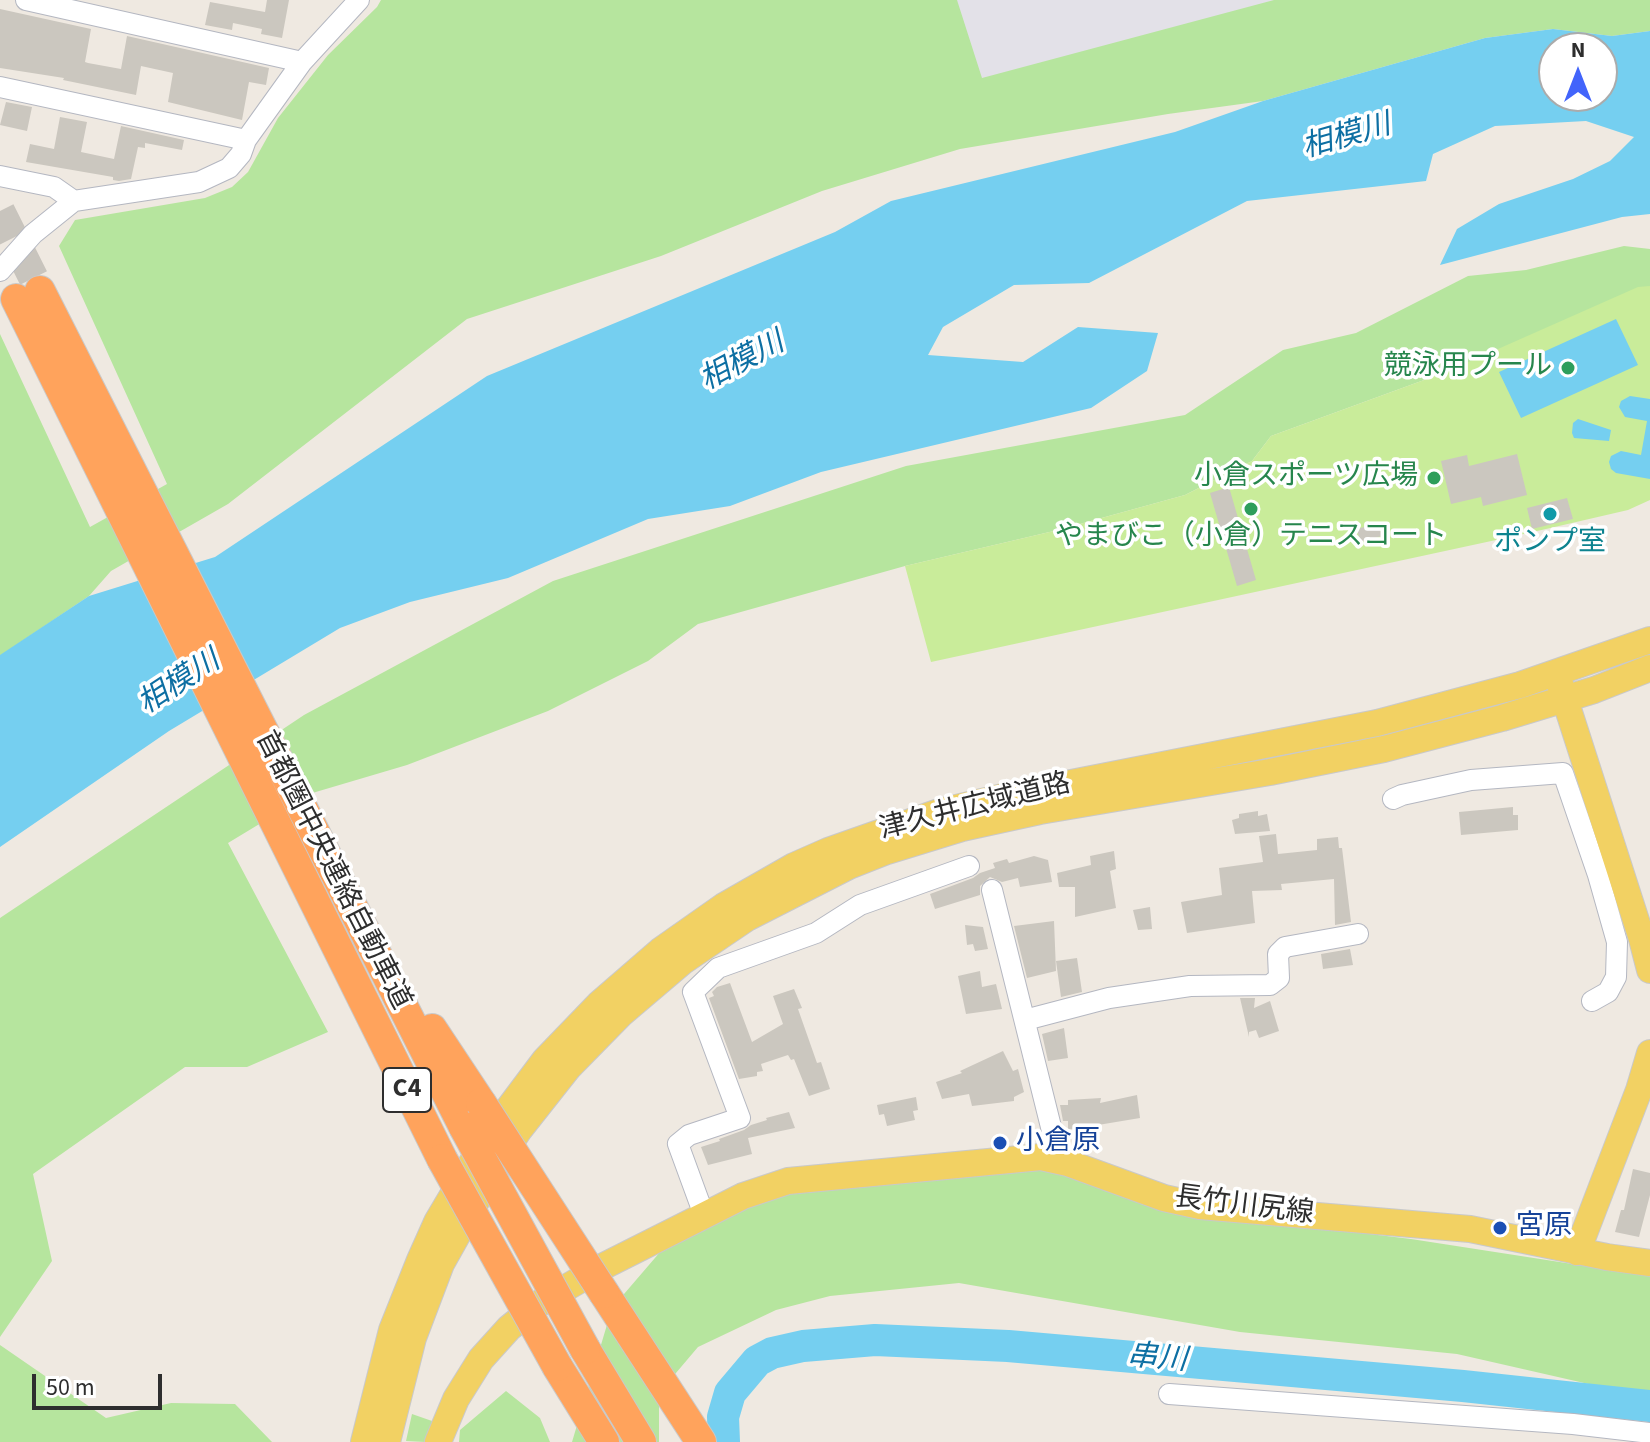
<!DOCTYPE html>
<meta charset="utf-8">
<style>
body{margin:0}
#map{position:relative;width:1650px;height:1442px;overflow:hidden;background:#efe9e1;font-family:"Source Sans 3",sans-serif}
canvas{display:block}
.north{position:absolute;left:1538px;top:32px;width:80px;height:80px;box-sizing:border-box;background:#fff;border:2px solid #ababab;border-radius:50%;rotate:0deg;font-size:22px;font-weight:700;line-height:32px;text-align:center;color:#2e2e2e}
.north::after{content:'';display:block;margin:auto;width:28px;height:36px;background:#4264fb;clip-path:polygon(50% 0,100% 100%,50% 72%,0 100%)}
.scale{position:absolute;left:32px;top:1374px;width:130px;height:36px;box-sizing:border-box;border:4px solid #2e2e2e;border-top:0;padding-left:10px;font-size:24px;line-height:28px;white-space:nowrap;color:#2e2e2e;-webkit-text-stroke:6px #fff;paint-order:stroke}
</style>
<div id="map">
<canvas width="1650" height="1442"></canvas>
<div class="north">N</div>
<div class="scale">50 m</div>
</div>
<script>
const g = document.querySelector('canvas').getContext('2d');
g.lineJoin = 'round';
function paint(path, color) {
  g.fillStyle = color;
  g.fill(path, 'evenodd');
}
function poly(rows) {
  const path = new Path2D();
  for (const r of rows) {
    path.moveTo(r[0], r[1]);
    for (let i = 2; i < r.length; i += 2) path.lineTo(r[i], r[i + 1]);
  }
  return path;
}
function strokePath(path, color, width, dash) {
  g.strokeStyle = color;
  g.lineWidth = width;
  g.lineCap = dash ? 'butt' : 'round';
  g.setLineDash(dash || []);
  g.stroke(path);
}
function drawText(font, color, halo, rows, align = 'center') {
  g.font = font + ' "Source Sans 3","Noto Sans JP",sans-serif';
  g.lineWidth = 7;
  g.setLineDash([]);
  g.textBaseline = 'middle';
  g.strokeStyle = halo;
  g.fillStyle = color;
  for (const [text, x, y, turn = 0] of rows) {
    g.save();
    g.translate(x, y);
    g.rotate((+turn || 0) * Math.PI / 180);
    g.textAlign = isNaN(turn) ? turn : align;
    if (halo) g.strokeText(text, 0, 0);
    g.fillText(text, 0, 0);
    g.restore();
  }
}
paint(poly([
 [949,0,1302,0,976,90]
]), '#e3e1e8');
paint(poly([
 [381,0,957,0,982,78,1274,0,1650,0,1650,31,1612,36,1553,29,1485,38,1263,101,1168,114,960,149,822,191,661,256,467,319,228,504,111,571,89,596,0,656,0,334,90,527,167,484,59,246,75,220,205,198,232,187,248,172,278,118,328,55,377,7],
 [1624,246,1650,249,1650,306,1446,372,1271,436,1252,461,1185,495,1058,530,905,566,698,624,648,661,548,711,407,765,309,794,228,843,328,1032,247,1067,185,1067,33,1174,52,1261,0,1337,0,918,304,715,553,581,906,466,1185,415,1283,350,1356,333,1468,276,1526,270],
 [1050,1166,1180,1211,1411,1239,1650,1276,1650,1398,1457,1354,1240,1332,959,1283,830,1296,776,1310,698,1347,659,1393,659,1442,572,1442,612,1308,679,1230,789,1189],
 [0,1345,106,1418,171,1403,235,1404,272,1442,0,1442],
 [506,1391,540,1418,550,1442,459,1442,460,1430],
 [412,1414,432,1421,425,1442,406,1441]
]), '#b6e59e');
paint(poly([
 [1650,286,1650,500,1628,510,1533,532,931,662,905,566,1058,530,1185,495,1252,461,1271,436,1446,372,1638,287]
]), '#c9ec9a');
paint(poly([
 [1553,29,1612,36,1650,31,1650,214,1622,217,1440,265,1457,229,1499,204,1573,179,1610,161,1634,137,1586,121,1495,126,1433,154,1426,181,1247,201,1089,283,1014,285,943,327,928,355,1023,362,1078,327,1158,333,1147,371,1091,408,821,472,730,506,648,519,508,578,410,602,340,628,169,731,0,847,0,655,89,596,215,557,487,376,835,232,891,201,1175,132,1263,101,1485,38],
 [1554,48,1602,48,1602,96,1554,96],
 [1616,319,1638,365,1521,418,1499,372],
 [1630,396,1650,399,1650,479,1616,473,1611,469,1609,462,1611,456,1621,451,1641,455,1647,421,1625,417,1619,407,1621,401],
 [1578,419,1611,430,1609,441,1574,438,1572,433,1573,423]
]), '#75cff0');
strokePath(poly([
 [724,1442,723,1417,730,1393,757,1361,772,1353,803,1346,875,1340,1008,1346,1463,1386,1650,1406]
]), '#75cff0', 32);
paint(poly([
 [267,0,289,0,282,38,261,34,262,29,233,23,232,30,205,25,210,2,265,12],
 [0,9,91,29,85,62,88,63,121,69,127,36,269,68,266,85,249,82,242,120,168,102,173,73,141,66,136,95,63,80,64,78,0,68],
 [6,102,32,107,27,131,0,125],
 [60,117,87,122,81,152,114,159,121,126,184,140,182,150,145,143,145,148,138,147,131,179,119,181,113,180,113,177,26,162,30,144,54,149],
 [1517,454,1527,495,1483,506,1481,497,1451,504,1441,461,1467,455,1469,466],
 [1229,487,1256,580,1237,586,1210,493],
 [1567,498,1573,519,1532,529,1527,508],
 [1378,523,1382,536,1360,542,1357,529],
 [1513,807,1513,815,1518,815,1518,830,1461,835,1459,812],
 [1258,811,1258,816,1267,814,1270,831,1235,834,1232,820,1239,818,1239,814],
 [1276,834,1278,854,1317,850,1317,839,1338,837,1339,848,1342,848,1351,922,1335,925,1334,879,1281,884,1282,890,1252,891,1255,923,1187,933,1181,902,1222,895,1219,868,1263,862,1259,836],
 [1114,851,1116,869,1110,871,1116,908,1075,917,1075,887,1059,887,1057,873,1091,865,1090,856],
 [1034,856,1048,860,1052,882,1020,887,1018,878,1002,882,990,877,980,886,980,895,935,909,930,894,973,878,980,873,995,868,993,863,1007,859,1009,863],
 [1150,907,1152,929,1138,930,1133,910],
 [1054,921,1056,971,1027,978,1014,926],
 [965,925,983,927,988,949,975,951,973,944,967,945],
 [1350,949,1353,965,1323,969,1321,954],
 [1077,958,1082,992,1061,997,1056,961],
 [980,971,982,987,996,984,1002,1009,966,1014,958,976],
 [730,983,752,1042,783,1024,773,996,794,989,802,1008,798,1009,817,1063,821,1062,830,1089,809,1096,794,1059,791,1060,788,1055,761,1064,763,1071,757,1072,757,1076,739,1079,709,998,714,996,712,992,717,987],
 [1240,998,1255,998,1254,1008,1270,1001,1279,1031,1259,1038,1256,1030,1249,1032,1249,1037],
 [1064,1028,1068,1058,1048,1061,1042,1034],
 [1003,1051,1013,1071,1018,1069,1024,1092,1014,1097,1014,1101,972,1106,969,1094,942,1099,936,1082,962,1073,960,1071],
 [1137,1095,1140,1118,1098,1125,1097,1130,1068,1129,1068,1121,1063,1121,1060,1105,1068,1105,1068,1100,1101,1098,1100,1103],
 [916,1097,918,1110,913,1111,915,1120,887,1126,884,1114,879,1115,877,1105],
 [789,1112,795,1128,748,1138,752,1154,708,1165,701,1147,720,1141,719,1139,744,1130,751,1125,767,1120,766,1118],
 [1633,1169,1650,1173,1650,1195,1639,1237,1615,1232,1621,1210,1624,1210]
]), '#cbc7bf');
strokePath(poly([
 [0,211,40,291]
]), '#c8c4bd', 30, [30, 15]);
const minor = poly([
 [26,0,302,62],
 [0,87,246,140],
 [0,176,54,187,74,201],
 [0,271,33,234,74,201,199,182,229,168,241,154,246,140,302,62,359,0],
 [1393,799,1402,795,1471,780,1563,773,1598,875,1617,942,1616,977,1608,992,1592,1001],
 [992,890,1055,1143,1056,1160],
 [1025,1020,1109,998,1190,986,1270,985,1279,978,1278,954,1285,947,1358,934],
 [704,1215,678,1144,689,1135,740,1118,693,992,718,968,816,933,860,905,969,866],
 [1169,1394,1573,1424,1650,1433]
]);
const major = poly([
 [1560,684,1642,939,1650,970],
 [1577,1252,1639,1090,1650,1053],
 [364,1442,392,1330,420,1260,437,1222,488,1136,545,1060,600,1003,660,951,724,906,794,866,828,851,939,812,1015,794,1377,723,1520,685,1650,640],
 [387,1442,413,1338,441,1264,501,1157,519,1130,568,1068,622,1013,682,962,747,918,849,866,887,851,962,828,1040,811,1270,772,1384,749,1502,718,1594,690,1650,668],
 [438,1442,456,1399,481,1359,509,1328,540,1303,600,1268,743,1196,788,1181,1041,1157,1068,1163,1164,1198,1200,1206,1470,1229,1607,1257,1650,1263]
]);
const highway = poly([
 [40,291,464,1127],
 [16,299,442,1159],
 [432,1029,481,1103],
 [604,1293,701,1442],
 [585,1349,641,1442],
 [557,1366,604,1442]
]);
strokePath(minor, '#b4b7c1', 22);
strokePath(major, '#c9c9c9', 28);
strokePath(highway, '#c9c9c9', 32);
strokePath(minor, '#fff', 20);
strokePath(major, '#f2d163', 26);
strokePath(highway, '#ffa35c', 30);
const highwayBridge = poly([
 [481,1103,604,1293],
 [464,1127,585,1349],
 [442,1159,557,1366]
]);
strokePath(highwayBridge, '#c9c9c9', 32, []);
strokePath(highwayBridge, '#ffa35c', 30);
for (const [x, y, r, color] of [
 [1568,368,8,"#2e9e5b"],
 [1434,478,8,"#2e9e5b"],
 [1251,509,8,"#2e9e5b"],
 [1550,514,8,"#0f9aa8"],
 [1000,1143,8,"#1a4fb4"],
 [1500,1228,8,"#1a4fb4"]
]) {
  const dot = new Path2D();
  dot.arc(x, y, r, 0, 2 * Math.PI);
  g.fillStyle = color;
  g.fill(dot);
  strokePath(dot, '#fff', 3);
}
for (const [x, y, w] of [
 [407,1090,48]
]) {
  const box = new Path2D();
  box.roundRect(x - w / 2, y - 22, w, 44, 6);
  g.fillStyle = '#fff';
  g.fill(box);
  strokePath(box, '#2e2e2e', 2);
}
drawText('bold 26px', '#2e2e2e', null, [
 ["C4",407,1090]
]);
drawText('28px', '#27864d', '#fff', [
 ["競泳用プール",1552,368],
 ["小倉スポーツ広場",1418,478],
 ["やまびこ（小倉）テニスコート",1251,538,"center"]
], 'right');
drawText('28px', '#0d838f', '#fff', [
 ["ポンプ室",1550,544]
]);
drawText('28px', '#2e2e2e', '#fff', [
 ["津久井広域道路",975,808,-14],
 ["首都圏中央連絡自動車道",332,871,63],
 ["長竹川尻線",1244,1207,7]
]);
drawText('28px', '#164399', '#fff', [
 ["小倉原",1016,1143],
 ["宮原",1516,1228]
], 'left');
drawText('italic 30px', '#0d6fa3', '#fff', [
 ["相模川",1347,138,-16],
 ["相模川",743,363,-28],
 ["相模川",180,684,-33],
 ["串川",1157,1360,5]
]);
</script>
